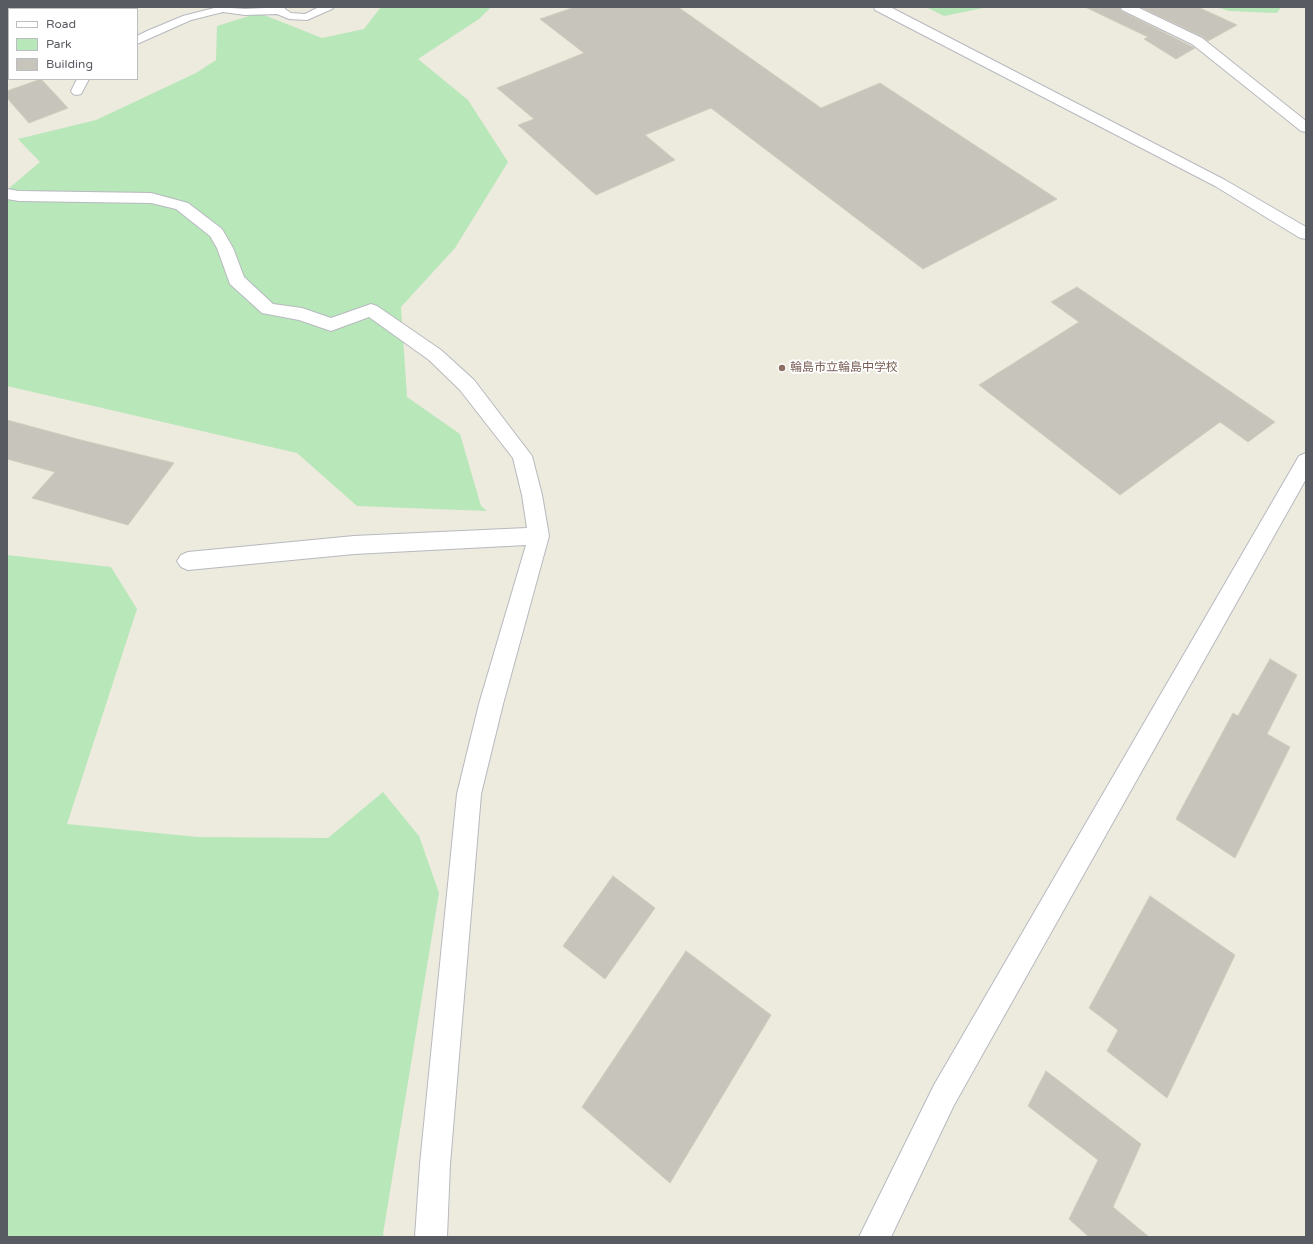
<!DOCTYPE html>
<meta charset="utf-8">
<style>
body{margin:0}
#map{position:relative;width:1313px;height:1244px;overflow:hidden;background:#edeade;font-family:"Varela Round",sans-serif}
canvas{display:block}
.frame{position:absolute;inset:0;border:8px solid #585b61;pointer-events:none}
.legend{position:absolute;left:8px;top:8px;width:130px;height:72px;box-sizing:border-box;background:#fff;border:1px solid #bcbdc0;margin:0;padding:5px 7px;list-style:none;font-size:12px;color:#585b61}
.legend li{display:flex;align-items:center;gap:8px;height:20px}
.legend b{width:20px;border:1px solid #bcbdc0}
</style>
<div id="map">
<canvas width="1313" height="1244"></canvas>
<div class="frame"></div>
<ul class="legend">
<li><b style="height:5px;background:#fff"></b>Road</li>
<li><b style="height:11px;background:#b8e7ba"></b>Park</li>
<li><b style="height:11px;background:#c7c4bb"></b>Building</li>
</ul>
</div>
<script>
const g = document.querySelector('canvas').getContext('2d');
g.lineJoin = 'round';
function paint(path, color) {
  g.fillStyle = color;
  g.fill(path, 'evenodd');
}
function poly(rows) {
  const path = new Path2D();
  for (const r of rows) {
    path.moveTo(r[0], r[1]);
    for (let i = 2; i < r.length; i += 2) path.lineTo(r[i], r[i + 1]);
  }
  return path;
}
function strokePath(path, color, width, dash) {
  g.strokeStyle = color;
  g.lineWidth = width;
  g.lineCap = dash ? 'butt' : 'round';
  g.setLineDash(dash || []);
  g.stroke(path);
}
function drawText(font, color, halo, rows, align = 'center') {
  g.font = font + ' "Varela Round","Noto Sans JP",sans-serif';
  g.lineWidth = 3.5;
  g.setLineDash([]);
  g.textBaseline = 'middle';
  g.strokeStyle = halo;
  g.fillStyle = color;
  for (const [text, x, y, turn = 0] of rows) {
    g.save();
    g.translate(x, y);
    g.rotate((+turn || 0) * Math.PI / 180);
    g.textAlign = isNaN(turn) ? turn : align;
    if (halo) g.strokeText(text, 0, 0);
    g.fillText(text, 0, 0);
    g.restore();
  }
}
paint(poly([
 [381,7,491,7,479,19,418,59,468,100,508,162,455,248,401,307,407,397,460,434,481,506,487,511,357,506,297,453,7,386,7,190,40,162,18,139,96,120,196,73,216,60,217,26,259,13,322,38,364,29],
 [926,7,988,7,944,16],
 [1216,7,1281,7,1277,13,1229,11],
 [7,555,111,567,137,609,67,824,197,837,328,838,383,792,419,836,439,893,383,1234,384,1237,7,1237]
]), '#b8e7ba');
const building = poly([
 [575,7,678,7,821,108,880,83,1057,199,923,269,711,108,645,135,675,160,596,195,518,125,534,119,497,88,584,53,540,19,575,7],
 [1085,7,1120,7,1121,11,1195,48,1176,59,1144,39,1148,37,1085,7],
 [1140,7,1198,7,1237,25,1208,41,1203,37,1140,7],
 [41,79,68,108,29,123,7,98,7,91,41,79],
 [1077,287,1275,422,1248,442,1220,422,1120,495,979,385,1079,322,1051,302,1077,287],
 [7,420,81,440,174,463,128,525,32,498,55,472,7,459,7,420],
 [1270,659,1297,675,1267,734,1290,747,1235,858,1176,819,1233,713,1238,716,1270,659],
 [613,876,655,908,605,979,563,946,613,876],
 [1150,896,1235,955,1167,1098,1107,1051,1118,1030,1089,1008,1150,896],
 [686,951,771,1015,670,1183,582,1107,686,951],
 [1046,1071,1141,1144,1113,1207,1149,1237,1089,1237,1069,1219,1098,1160,1028,1106,1046,1071]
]);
paint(building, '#c7c4bb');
strokePath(building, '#d1ccbc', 1);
const service = poly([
 [218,7,245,9,285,7,285,9,291,13,305,14,319,7,334,7,332,9,307,20,289,19,277,14,245,15,223,12,191,20,137,44,137,36,147,31,183,16,218,7],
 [77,79,89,79,81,94,77,95,73,94,71,91,77,79]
]);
const minor = poly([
 [81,7,97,7,96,9,80,9,81,7],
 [1121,7,1137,7,1202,38,1306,121,1306,132,1301,131,1192,44,1122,10,1121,7],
 [7,40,9,40,9,49,7,49,7,40],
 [7,189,19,191,151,193,188,203,222,229,233,248,244,277,273,304,302,308,331,318,371,304,377,306,441,350,474,380,532,456,542,495,549,536,503,704,481,794,450,1164,447,1237,415,1237,420,1164,457,794,479,704,526,545,354,554,188,570,181,567,177,561,181,555,188,552,354,536,527,528,522,495,513,458,460,390,429,360,369,317,331,331,299,320,262,313,230,284,217,248,210,236,176,209,151,203,19,201,7,199,7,189]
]);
const tertiary = poly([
 [874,7,890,7,1225,180,1306,227,1306,239,1300,238,1215,186,875,10,874,7],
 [1306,453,1306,479,954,1105,891,1237,859,1237,934,1085,1299,456,1306,453]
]);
strokePath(service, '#b7b9bf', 2);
strokePath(minor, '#b7b9bf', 2);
strokePath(tertiary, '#b7b9bf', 2);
paint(service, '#fff');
paint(minor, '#fff');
paint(tertiary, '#fff');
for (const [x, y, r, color] of [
 [782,368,4,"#8d6e63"]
]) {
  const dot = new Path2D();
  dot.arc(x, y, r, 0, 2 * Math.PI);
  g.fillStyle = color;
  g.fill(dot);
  strokePath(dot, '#fff', 1.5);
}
drawText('12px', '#785e54', '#fff', [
 ["輪島市立輪島中学校",790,368]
], 'left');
</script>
